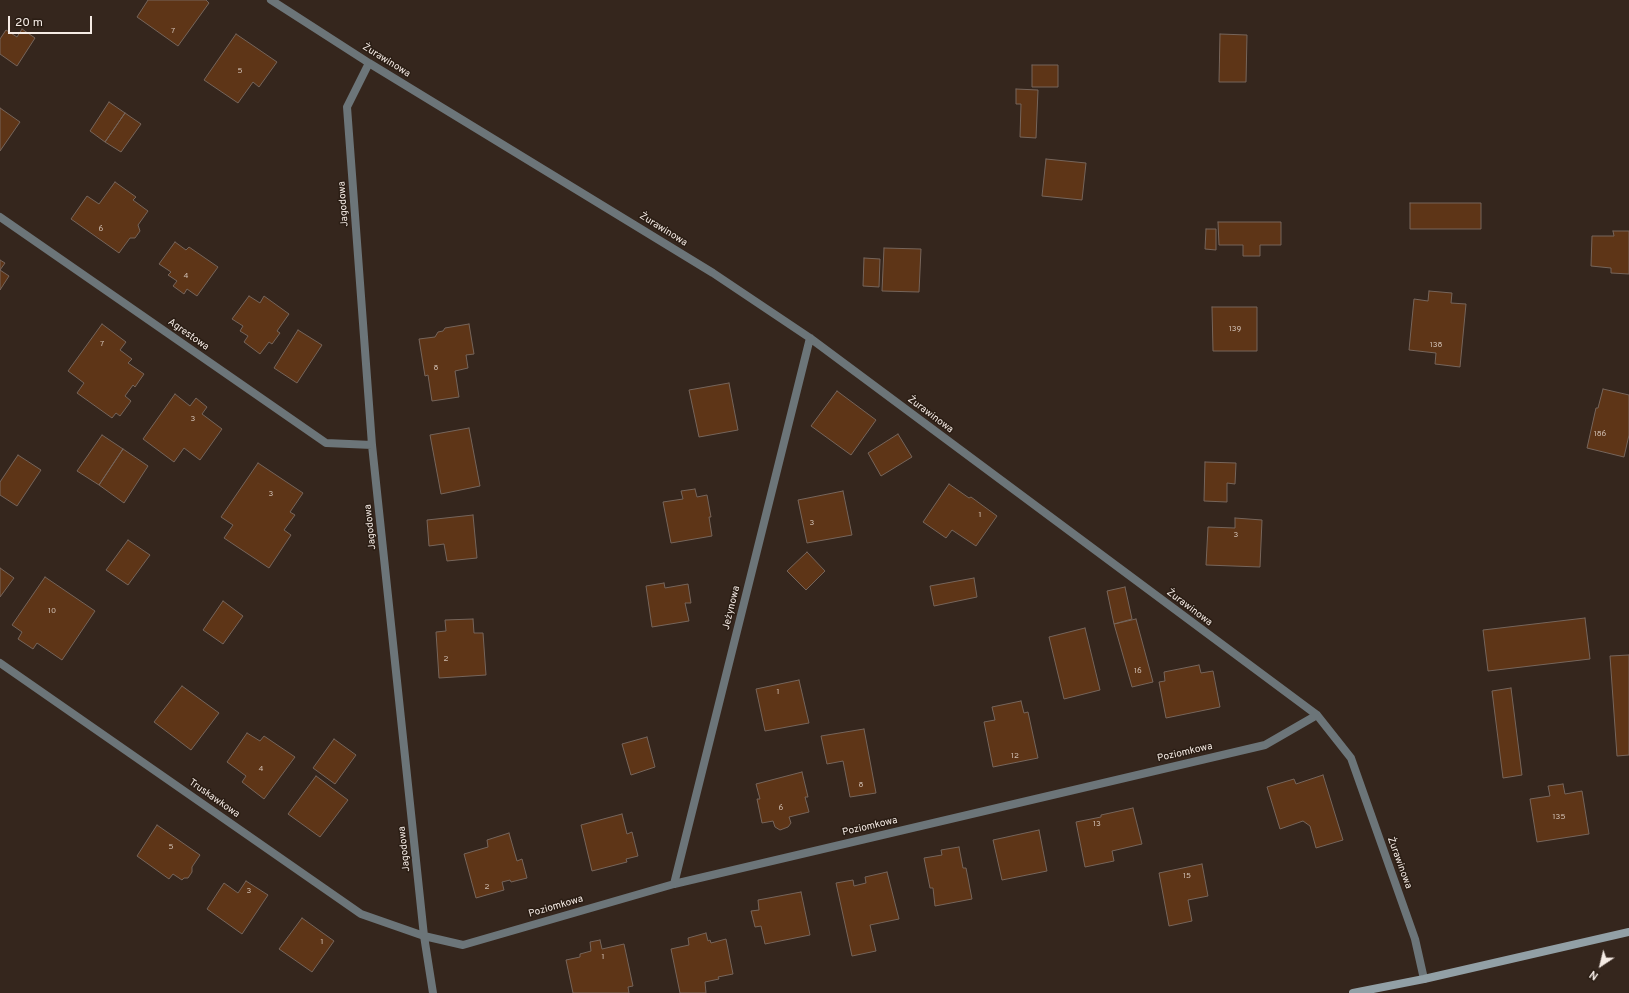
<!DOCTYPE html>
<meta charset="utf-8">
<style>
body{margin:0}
#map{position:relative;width:1629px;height:993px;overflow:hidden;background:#35261d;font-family:Overpass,sans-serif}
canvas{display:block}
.north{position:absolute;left:1581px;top:945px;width:40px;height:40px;-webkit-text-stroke:3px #2a1d14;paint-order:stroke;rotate:215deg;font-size:11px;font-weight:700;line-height:16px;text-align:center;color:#f5ebe5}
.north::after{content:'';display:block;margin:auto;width:14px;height:18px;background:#f5ebe5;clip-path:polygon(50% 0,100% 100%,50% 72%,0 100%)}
.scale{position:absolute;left:8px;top:16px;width:84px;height:18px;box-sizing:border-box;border:2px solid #f5ebe5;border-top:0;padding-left:5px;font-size:12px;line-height:14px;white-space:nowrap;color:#f5ebe5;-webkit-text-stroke:3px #2a1d14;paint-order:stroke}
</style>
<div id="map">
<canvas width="1629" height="993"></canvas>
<div class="north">N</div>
<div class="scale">20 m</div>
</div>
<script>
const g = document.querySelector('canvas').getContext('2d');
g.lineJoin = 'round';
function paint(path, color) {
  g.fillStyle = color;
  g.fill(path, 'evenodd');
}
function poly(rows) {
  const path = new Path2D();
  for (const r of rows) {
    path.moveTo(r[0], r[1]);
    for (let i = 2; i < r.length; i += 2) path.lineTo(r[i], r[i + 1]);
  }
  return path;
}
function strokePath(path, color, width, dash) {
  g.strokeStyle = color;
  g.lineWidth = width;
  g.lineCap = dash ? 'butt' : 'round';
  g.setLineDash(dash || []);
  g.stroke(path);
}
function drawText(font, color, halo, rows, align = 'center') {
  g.font = font + ' Overpass,sans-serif';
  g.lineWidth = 3;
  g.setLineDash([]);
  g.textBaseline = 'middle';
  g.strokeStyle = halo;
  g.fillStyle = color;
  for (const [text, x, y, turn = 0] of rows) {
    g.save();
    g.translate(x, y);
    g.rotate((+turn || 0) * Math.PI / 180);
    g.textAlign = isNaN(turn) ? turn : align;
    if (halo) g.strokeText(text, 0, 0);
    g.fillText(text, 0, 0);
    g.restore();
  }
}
const building = poly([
 [148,0,206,0,209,3,178,46,137,17,148,0],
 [22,29,35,38,17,66,0,54,0,39,6,30,17,37,22,29],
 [236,34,277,62,259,87,253,82,238,103,204,80,236,34],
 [1220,34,1247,35,1246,82,1219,82,1220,34],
 [1032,65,1058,65,1058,87,1032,87,1032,65],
 [1016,89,1038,90,1036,138,1020,137,1021,104,1016,104,1016,89],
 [109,102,125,113,105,142,90,131,109,102],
 [0,108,20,122,0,151,0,108],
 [125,113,141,124,121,152,105,142,125,113],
 [1046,159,1086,163,1082,200,1042,196,1046,159],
 [115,182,136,197,133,200,148,211,138,225,140,231,135,238,130,238,119,253,71,219,87,196,99,204,115,182],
 [1410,203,1481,203,1481,229,1410,229,1410,203],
 [1218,222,1281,222,1281,245,1260,245,1260,256,1243,256,1243,245,1219,245,1218,222],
 [1206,229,1216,229,1216,250,1205,249,1206,229],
 [1613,231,1629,231,1629,274,1611,273,1611,268,1591,266,1592,236,1614,236,1613,231],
 [175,242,186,250,189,247,218,267,197,296,187,289,184,294,173,286,177,281,168,275,171,272,159,264,175,242],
 [884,248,921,249,919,292,882,291,884,248],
 [864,258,880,259,879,287,863,286,864,258],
 [0,260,5,263,0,270,9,276,0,290,0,260],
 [1429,291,1452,293,1451,303,1466,304,1460,367,1435,364,1436,353,1409,350,1414,299,1428,301,1429,291],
 [249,296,260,303,264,296,289,314,277,331,280,333,272,344,269,342,260,354,244,342,248,336,240,331,243,326,232,319,249,296],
 [1212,307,1257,307,1257,351,1213,351,1212,307],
 [102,324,126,342,120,350,132,359,128,363,144,374,135,387,133,385,125,396,131,401,120,416,116,413,112,418,77,393,84,383,68,371,102,324],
 [469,324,474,354,466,355,468,368,455,371,459,397,432,401,428,375,425,376,419,339,435,337,438,332,443,331,445,328,469,324],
 [298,330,322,345,297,383,274,368,298,330],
 [729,383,738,430,699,437,689,390,729,383],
 [1603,389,1629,395,1629,435,1624,457,1587,448,1596,408,1598,408,1603,389],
 [837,391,876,420,851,455,811,426,837,391],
 [175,394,190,406,196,398,207,407,202,414,222,429,200,460,184,448,174,462,143,439,175,394],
 [469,428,480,486,441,494,430,435,469,428],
 [898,434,912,457,881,476,868,453,898,434],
 [102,435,123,449,99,485,77,471,102,435],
 [123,449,148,466,124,503,99,485,123,449],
 [18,455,41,470,17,506,0,495,0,482,18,455],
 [1205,462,1236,463,1235,484,1227,483,1227,502,1204,501,1205,462],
 [258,463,303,493,290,512,295,515,284,530,291,535,269,568,224,538,233,525,221,517,258,463],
 [949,484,969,498,971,497,997,516,976,546,952,530,946,538,923,522,949,484],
 [695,489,697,497,707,495,711,517,709,517,712,536,671,543,663,502,683,499,681,491,695,489],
 [843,491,852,535,807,543,798,500,843,491],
 [473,515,477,558,447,561,444,544,429,546,427,520,473,515],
 [1235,518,1262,520,1260,567,1206,565,1208,527,1235,528,1235,518],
 [128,540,150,555,128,585,106,570,128,540],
 [807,552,825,571,806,590,787,571,807,552],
 [0,568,14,578,0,597,0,568],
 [45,577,95,611,62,660,37,643,33,649,18,639,22,632,12,625,45,577],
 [974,578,977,597,934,606,930,586,974,578],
 [664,583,665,588,688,584,691,603,685,603,689,621,652,627,646,586,664,583],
 [1125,587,1132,619,1114,624,1107,591,1125,587],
 [223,601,243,616,223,644,203,630,223,601],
 [1585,618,1590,659,1488,671,1483,630,1585,618],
 [473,619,474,633,483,633,486,675,439,678,436,632,446,631,445,620,473,619],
 [1136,619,1153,682,1132,687,1114,624,1136,619],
 [1085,628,1100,690,1064,699,1049,637,1085,628],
 [1629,655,1629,755,1617,756,1610,656,1629,655],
 [1199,665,1201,673,1213,671,1220,707,1166,718,1159,682,1165,681,1164,672,1199,665],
 [799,680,809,723,765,731,756,689,799,680],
 [182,686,219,713,191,750,154,722,182,686],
 [1511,688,1522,775,1503,778,1492,691,1511,688],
 [1021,701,1024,713,1028,712,1038,758,993,767,984,722,995,720,992,707,1021,701],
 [864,729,876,793,850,797,843,761,827,764,821,736,864,729],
 [247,733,260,741,264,736,295,757,264,799,242,782,246,776,227,762,247,733],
 [647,737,655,767,631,775,622,744,647,737],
 [334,739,356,755,335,784,313,768,334,739],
 [802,772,808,797,805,797,809,812,789,817,791,823,788,827,780,830,775,827,773,821,762,823,757,799,760,799,756,784,802,772],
 [1323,775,1343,840,1316,848,1310,826,1303,821,1280,829,1267,787,1294,779,1296,784,1323,775],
 [316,776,348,800,320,837,288,814,316,776],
 [1563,784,1565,794,1582,791,1589,834,1537,842,1530,799,1550,796,1548,786,1563,784],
 [1133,808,1142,844,1112,851,1114,861,1085,867,1076,822,1101,817,1101,815,1133,808],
 [622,814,627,834,632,832,638,856,626,859,627,862,592,871,581,825,622,814],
 [157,825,200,855,192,867,192,872,188,878,184,878,182,880,173,874,169,879,137,856,157,825],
 [1039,830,1047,871,1002,880,993,840,1039,830],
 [509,833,517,861,522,859,527,878,511,882,510,880,502,882,504,890,476,898,464,854,488,847,487,840,509,833],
 [959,847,963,868,966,868,972,899,935,906,933,888,930,888,924,858,942,855,941,850,959,847],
 [1202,864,1208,896,1188,900,1192,921,1169,926,1159,873,1202,864],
 [887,872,899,919,870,925,876,951,852,956,836,883,853,880,854,886,866,883,865,877,887,872],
 [246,881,268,895,242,934,207,909,224,883,238,893,246,881],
 [801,892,810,935,765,944,761,926,755,927,751,911,759,910,758,900,801,892],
 [302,918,334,941,312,972,279,949,302,918],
 [706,933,708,941,710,940,711,943,726,939,733,974,718,977,719,979,705,982,706,993,680,993,671,949,689,945,688,938,706,933],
 [600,940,602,949,624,944,633,986,628,987,629,993,573,993,566,960,580,957,580,954,591,951,590,942,600,940]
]);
paint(building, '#5e3517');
strokePath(building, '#76655b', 1);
strokePath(poly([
 [271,0,369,63,713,273,810,338,1317,715,1351,758,1415,939,1424,979],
 [369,63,347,107,372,445,424,936,433,993],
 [0,217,326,443,372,445],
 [0,663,361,914,424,936,463,945,674,884,1265,745,1317,715],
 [674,884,810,338]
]), '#6c7579', 8);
strokePath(poly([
 [1353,993,1424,979,1629,932]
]), '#92a0a6', 8);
drawText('8px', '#cfbeb2', null, [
 ["7",173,31],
 ["5",240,71],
 ["6",101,229],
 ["4",186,276],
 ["139",1235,329],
 ["7",102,344],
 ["138",1436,345],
 ["8",436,368],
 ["3",193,419],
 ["186",1600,434],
 ["3",271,494],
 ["1",980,515],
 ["3",812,523],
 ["3",1236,535],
 ["10",52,611],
 ["2",446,659],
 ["16",1138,671],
 ["1",778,692],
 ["12",1015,756],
 ["4",261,769],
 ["8",861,785],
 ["6",781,808],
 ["135",1559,817],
 ["13",1097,824],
 ["5",171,847],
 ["15",1187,876],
 ["2",487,887],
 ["3",249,891],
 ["1",322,942],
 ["1",603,957]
]);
drawText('10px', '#f5ebe5', '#2a1d14', [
 ["Żurawinowa",386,61,32],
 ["Jagodowa",344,204,-94],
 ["Żurawinowa",663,230,32],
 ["Agrestowa",188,335,35],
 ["Żurawinowa",930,415,37],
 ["Jagodowa",371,527,-96],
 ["Jeżynowa",732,608,-76],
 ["Żurawinowa",1189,608,37],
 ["Poziomkowa",1185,753,-13],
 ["Truskawkowa",214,799,35],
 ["Poziomkowa",870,827,-13],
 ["Jagodowa",405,849,-96],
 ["Żurawinowa",1399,863,70],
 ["Poziomkowa",556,907,-16]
]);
</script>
